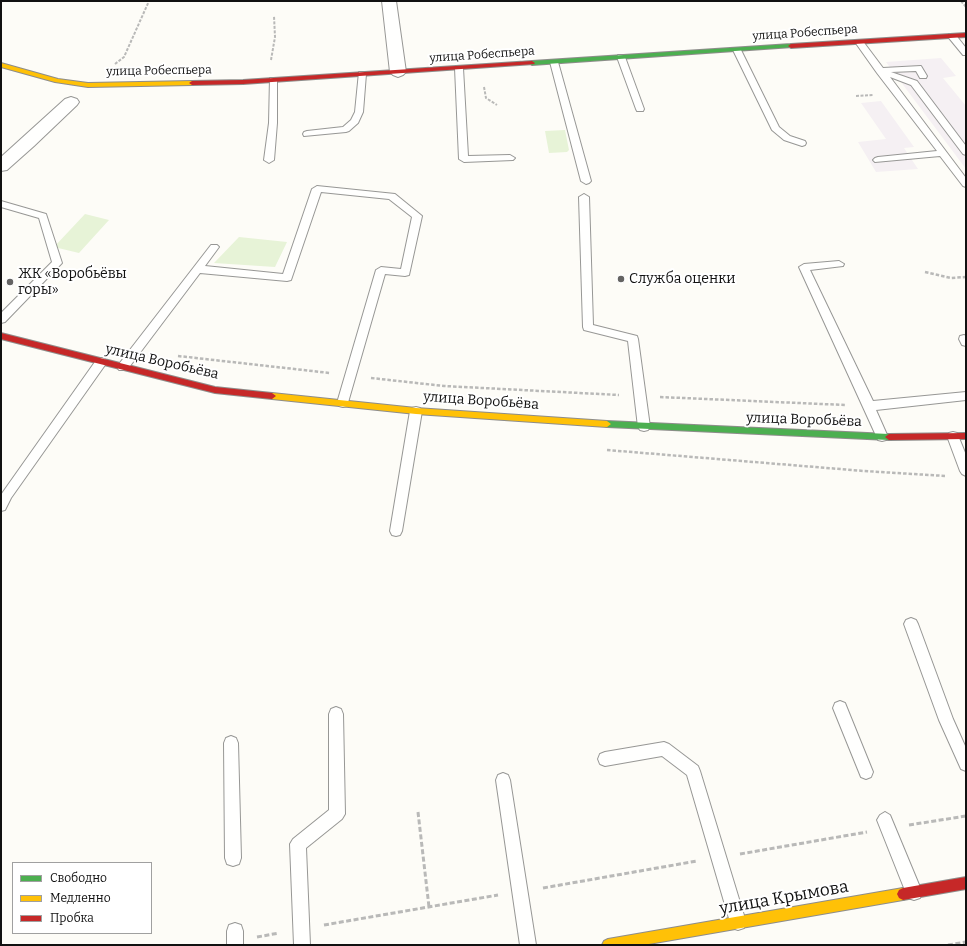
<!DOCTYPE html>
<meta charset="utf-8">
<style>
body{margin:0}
#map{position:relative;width:967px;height:946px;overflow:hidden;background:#fdfcf7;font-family:Bitter,serif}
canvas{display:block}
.frame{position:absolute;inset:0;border:2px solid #111;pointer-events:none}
.legend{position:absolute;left:12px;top:862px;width:140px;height:72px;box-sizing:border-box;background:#fff;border:1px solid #a0a0a0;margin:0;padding:5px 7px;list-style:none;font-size:12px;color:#111}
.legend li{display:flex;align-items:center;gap:8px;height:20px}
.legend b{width:20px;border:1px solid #a0a0a0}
</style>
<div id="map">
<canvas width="967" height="946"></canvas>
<div class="frame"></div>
<ul class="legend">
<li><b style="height:5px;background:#4caf50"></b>Свободно</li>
<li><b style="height:5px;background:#ffc107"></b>Медленно</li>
<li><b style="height:5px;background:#c62828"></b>Пробка</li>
</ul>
</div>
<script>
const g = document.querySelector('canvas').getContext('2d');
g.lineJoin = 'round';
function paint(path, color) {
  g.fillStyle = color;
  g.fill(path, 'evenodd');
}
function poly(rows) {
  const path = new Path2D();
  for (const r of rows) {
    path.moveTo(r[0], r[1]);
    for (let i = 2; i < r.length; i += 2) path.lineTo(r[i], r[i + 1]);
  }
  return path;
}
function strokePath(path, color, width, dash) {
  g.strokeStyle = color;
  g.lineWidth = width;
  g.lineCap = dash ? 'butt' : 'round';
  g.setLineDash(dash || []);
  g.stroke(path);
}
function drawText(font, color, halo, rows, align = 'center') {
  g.font = font + ' Bitter,serif';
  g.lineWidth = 4;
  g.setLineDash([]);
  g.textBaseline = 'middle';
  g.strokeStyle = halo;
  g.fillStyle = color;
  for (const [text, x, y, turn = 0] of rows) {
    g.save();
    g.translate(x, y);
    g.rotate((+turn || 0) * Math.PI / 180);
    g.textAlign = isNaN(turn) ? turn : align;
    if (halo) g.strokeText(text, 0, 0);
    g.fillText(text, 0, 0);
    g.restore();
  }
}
paint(poly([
 [941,58,956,76,943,78,966,106,966,169,886,62],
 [881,101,914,147,904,148,918,169,876,172,858,142,886,139,861,103]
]), '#f5f0f3');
paint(poly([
 [565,130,569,150,567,152,549,153,545,131],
 [85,214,109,220,79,253,54,247],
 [239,237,287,242,275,267,214,263]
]), '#e7f3d7');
const lane = poly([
 [949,34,955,34,966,48,966,55,963,55,949,38,949,34],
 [856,40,862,40,883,68,921,66,927,76,926,78,920,78,916,71,891,72,917,81,966,146,966,155,963,154,911,85,890,77,966,178,966,187,963,186,940,156,875,162,873,160,875,158,878,157,937,151,877,73,855,42,856,40],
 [734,48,737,48,741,50,779,127,790,136,805,141,806,143,805,145,802,146,784,140,772,130,733,50,734,48],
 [618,55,624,55,625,57,644,109,643,111,637,111,636,109,617,57,618,55],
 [551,60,554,60,558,62,591,181,589,183,586,184,581,181,550,62,551,60],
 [456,66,459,66,463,68,468,156,510,155,515,158,513,160,464,162,459,159,455,68,456,66],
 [359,72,365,72,366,74,363,112,358,123,349,131,346,132,304,136,303,134,304,132,307,131,343,127,351,120,355,112,359,72],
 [270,78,276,78,277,80,277,123,274,160,269,163,264,160,269,123,270,78],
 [317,186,395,194,422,216,409,275,405,276,385,274,347,406,343,407,339,406,337,403,376,270,381,267,401,269,412,217,389,199,321,192,291,280,287,281,200,273,127,370,119,370,117,367,119,364,211,245,217,245,219,247,205,266,283,274,312,189,317,186],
 [584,194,589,197,593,325,637,336,638,339,650,427,648,430,644,431,640,430,638,427,628,341,584,330,583,327,579,197,584,194],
 [1,201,46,214,62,263,5,322,1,323,1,313,52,262,39,218,1,207,1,201],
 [839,261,844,264,843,266,810,270,873,401,966,392,966,400,876,410,888,437,886,440,882,441,878,440,799,267,804,264,839,261],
 [964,335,966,336,966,346,962,345,959,339,960,336,964,335],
 [101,358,105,359,106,362,105,365,11,498,5,510,1,511,1,495,3,492,97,359,101,358],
 [416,407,420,408,422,411,402,531,400,535,396,536,392,535,390,531,410,411,412,408,416,407],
 [953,432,957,433,966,455,966,476,962,474,960,471,947,436,949,433,953,432],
 [911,618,916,620,918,624,953,719,966,748,966,771,961,769,939,720,904,624,906,620,911,618],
 [840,701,845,703,873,772,871,777,866,779,861,777,833,708,835,703,840,701],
 [336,707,341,709,343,714,345,814,342,819,306,848,310,945,294,945,290,844,293,839,329,810,329,714,331,709,336,707],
 [231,736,236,738,238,743,241,858,239,864,233,866,227,864,225,858,224,743,226,738,231,736],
 [664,742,669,744,698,766,700,771,746,922,744,928,738,930,732,928,730,922,687,775,662,756,605,766,600,764,598,759,600,754,605,752,664,742],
 [503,773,508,775,510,780,536,945,520,945,496,780,498,775,503,773],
 [885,812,890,815,922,892,920,898,914,900,908,898,877,820,880,815,885,812],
 [235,923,241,925,243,931,243,945,227,945,227,931,229,925,235,923]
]);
const street = poly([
 [382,1,396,1,406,72,403,75,398,77,393,75,390,72,382,1],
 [71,97,77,99,79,102,77,105,34,146,7,170,1,171,1,157,65,99,71,97]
]);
const fast = poly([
 [791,44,793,45,793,47,532,65,529,63,532,61,791,44],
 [607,421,889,434,893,437,889,440,607,427,603,424,607,421]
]);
const slow = poly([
 [1,63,58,79,88,83,192,81,195,83,192,85,88,87,55,82,1,67,1,63],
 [272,393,416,408,607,421,611,424,607,427,416,414,272,399,268,396,272,393],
 [903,888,907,890,909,894,907,898,903,900,643,945,602,945,604,941,608,939,903,888]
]);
const jam = poly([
 [966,33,966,37,791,48,788,46,791,44,966,33],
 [532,61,535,63,534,64,243,84,192,85,189,83,192,81,243,80,532,61],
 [1,333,215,387,272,393,276,396,272,399,215,393,1,339,1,333],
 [966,433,966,439,889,440,885,437,889,434,966,433],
 [966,877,966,889,903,900,899,898,897,894,899,890,903,888,966,877]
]);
strokePath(lane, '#979795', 2);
strokePath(street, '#979795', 2);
strokePath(fast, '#8e8d8b', 2);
strokePath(slow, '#8e8d8b', 2);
strokePath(jam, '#8e8d8b', 2);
strokePath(poly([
 [961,1,966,7],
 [271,60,275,37,274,16],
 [115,64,124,57,149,1],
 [484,87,486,98,497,105],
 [856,96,874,95]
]), '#b9b9b8', 2, [3, 1.5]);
strokePath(poly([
 [925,272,951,278,966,277],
 [178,356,330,373],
 [371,378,444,386,619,395],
 [660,397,845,405],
 [607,450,864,471,946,476]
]), '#b9b9b8', 2.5, [3.5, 2]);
strokePath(poly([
 [418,812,429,907],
 [909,825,966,816],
 [740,854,867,832],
 [543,888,697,861],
 [324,925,498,895],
 [257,937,279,933],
 [948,945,966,942]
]), '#b9b9b8', 3, [5, 2.5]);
paint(lane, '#fffffe');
paint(street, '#fffffe');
paint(fast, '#4caf50');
paint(slow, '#ffc107');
paint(jam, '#c62828');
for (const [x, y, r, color] of [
 [621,279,4,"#646362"],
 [10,282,4,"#646362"]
]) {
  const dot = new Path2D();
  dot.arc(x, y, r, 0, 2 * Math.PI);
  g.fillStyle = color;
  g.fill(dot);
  strokePath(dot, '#fff', 1.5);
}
drawText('12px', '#111', '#fff', [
 ["улица Робеспьера",805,33,-4],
 ["улица Робеспьера",482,55,-4],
 ["улица Робеспьера",159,71,-1]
]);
drawText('14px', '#111', '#fff', [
 ["ЖК «Воробьёвы",18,274],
 ["горы»",18,290],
 ["Служба оценки",629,279]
], 'left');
drawText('14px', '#111', '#fff', [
 ["улица Воробьёва",162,362,13],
 ["улица Воробьёва",481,401,4],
 ["улица Воробьёва",804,420,2]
]);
drawText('17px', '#111', '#fff', [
 ["улица Крымова",784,898,-10]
]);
</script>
